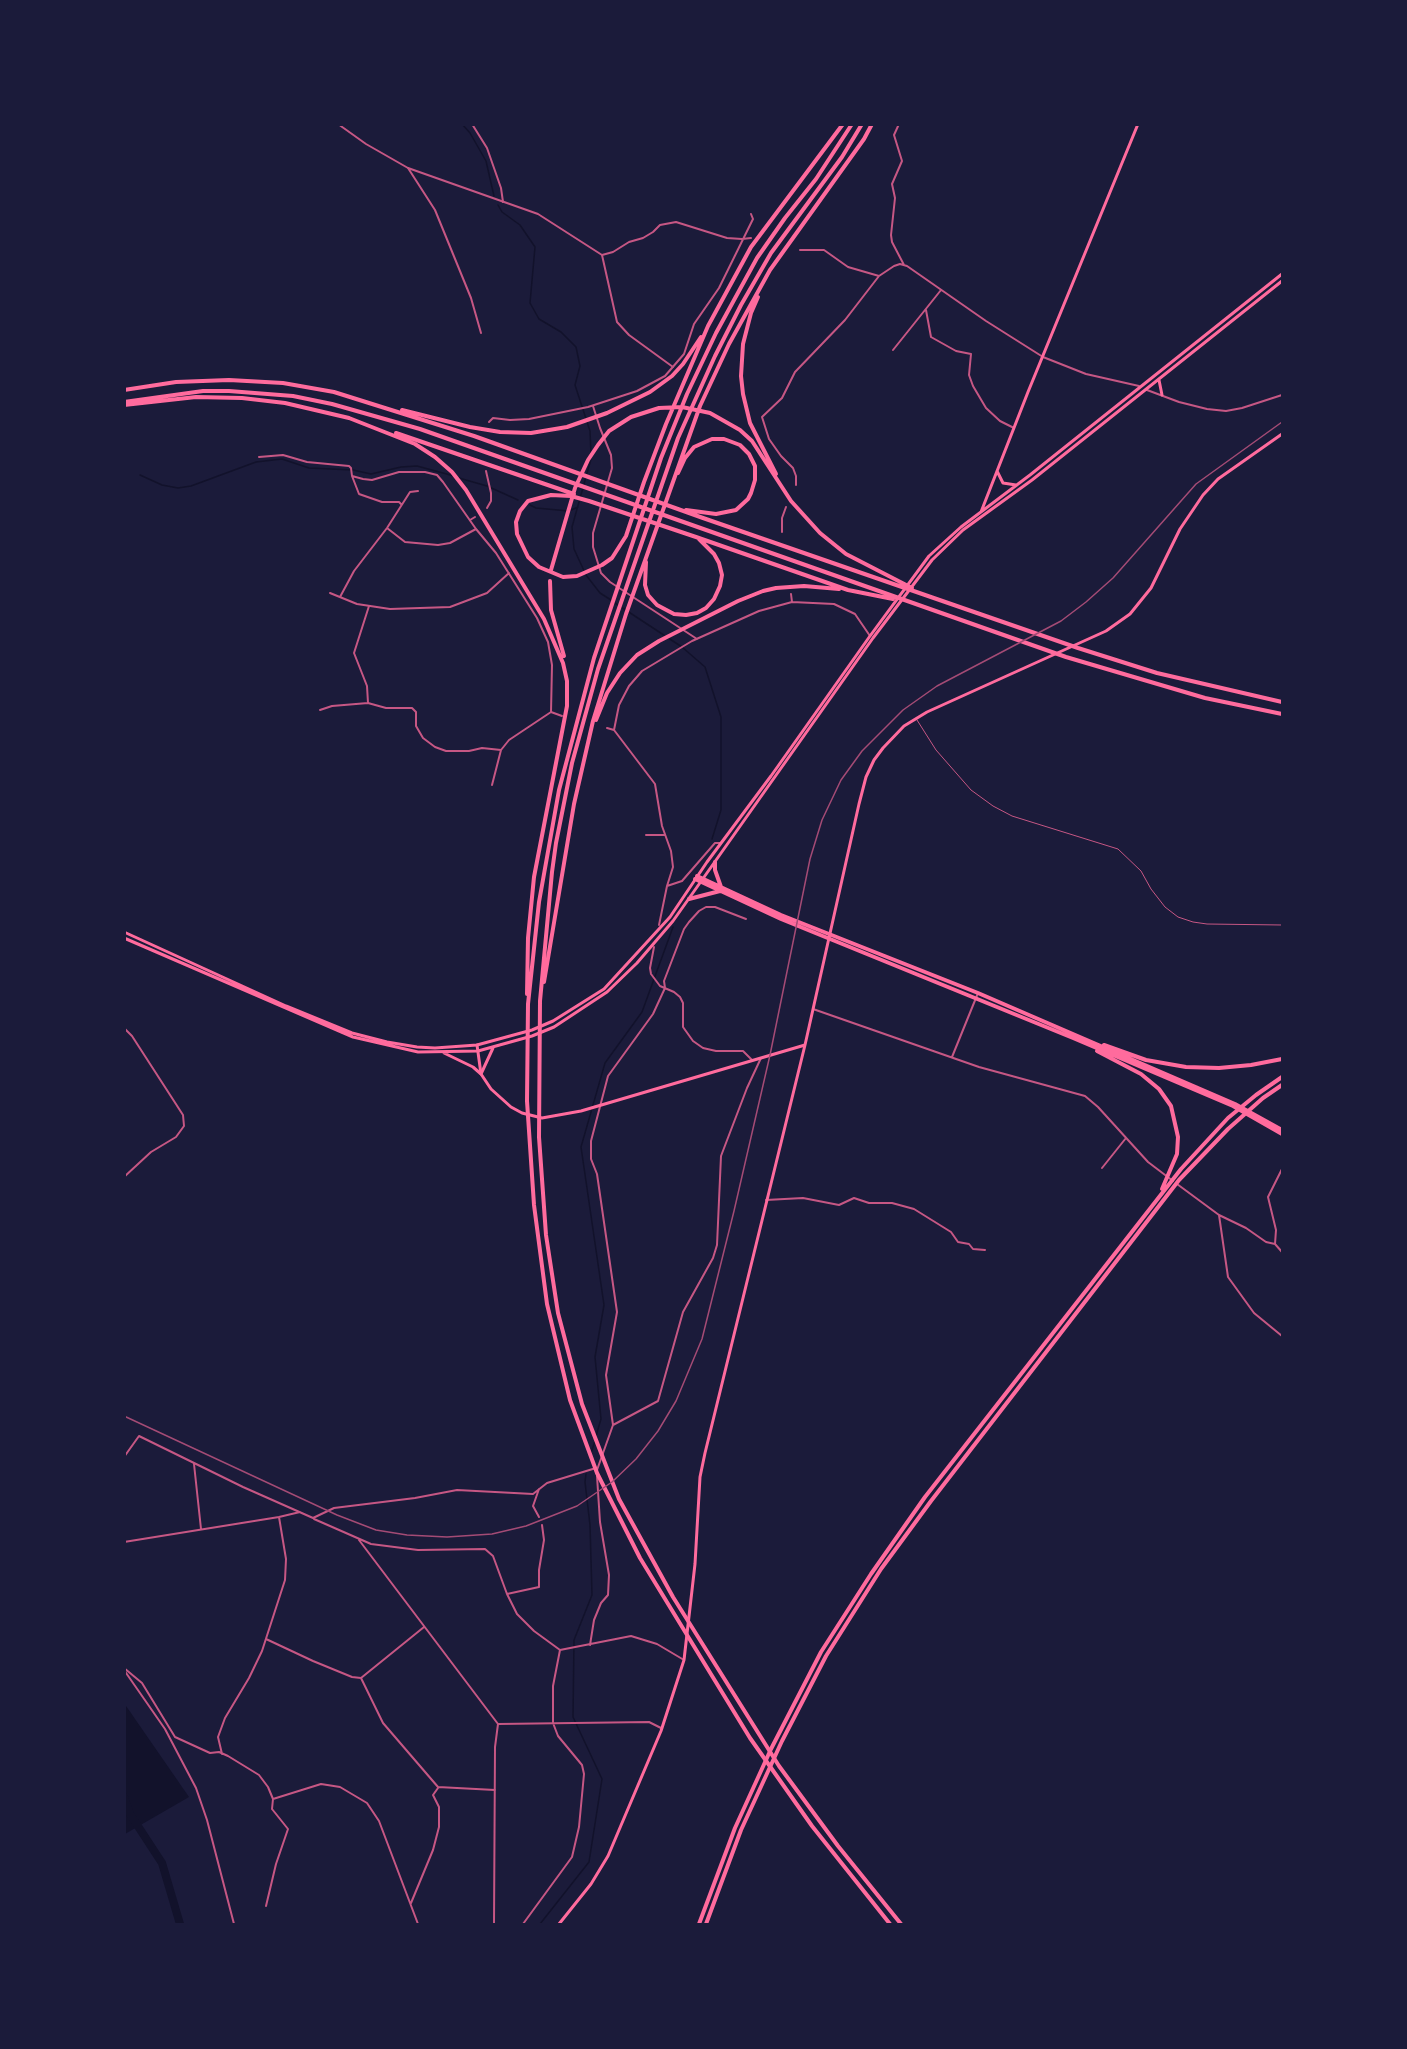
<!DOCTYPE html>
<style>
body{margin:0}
#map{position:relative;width:1407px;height:2049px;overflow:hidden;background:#1b1b3a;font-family:Ubuntu,sans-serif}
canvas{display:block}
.frame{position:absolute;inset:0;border:126px solid #1b1b3a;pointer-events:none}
</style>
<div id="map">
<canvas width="1407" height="2049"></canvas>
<div class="frame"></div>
</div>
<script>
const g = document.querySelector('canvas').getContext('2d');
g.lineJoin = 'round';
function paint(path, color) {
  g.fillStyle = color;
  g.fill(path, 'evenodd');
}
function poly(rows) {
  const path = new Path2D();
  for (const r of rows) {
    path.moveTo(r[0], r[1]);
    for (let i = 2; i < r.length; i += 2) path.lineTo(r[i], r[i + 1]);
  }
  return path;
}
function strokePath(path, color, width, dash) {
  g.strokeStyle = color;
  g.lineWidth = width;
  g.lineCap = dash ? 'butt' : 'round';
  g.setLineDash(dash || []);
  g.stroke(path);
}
paint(poly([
 [124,1703,189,1797,125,1834,124,1834]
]), '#12122b');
strokePath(poly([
 [462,124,470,133,486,161,494,196],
 [498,205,502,212,520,225,535,247,530,303,539,319,561,332,576,347,580,366,575,385,590,431,591,454],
 [591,459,572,527,574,549,586,575,600,593,611,600],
 [140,475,162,485,178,488,191,486,256,462,282,459,309,468,353,470,371,474,401,467,417,466,454,476],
 [459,478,487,486,518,500],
 [530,505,536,508,569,511,578,507],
 [615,603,682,647,705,667,721,717,721,810,712,839],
 [596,1436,601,1419,595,1357,604,1305,581,1147,605,1063,642,1012,673,927],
 [591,1453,595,1441],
 [540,1924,589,1862,602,1779,573,1717,574,1640,592,1595,590,1525,585,1482,586,1474]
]), '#12122b', 1.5);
strokePath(poly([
 [124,1797,130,1814,162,1863,180,1924]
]), '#12122b', 8);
strokePath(poly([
 [917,720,936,750,971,790,993,806,1012,816,1118,849,1141,871,1151,889,1165,907,1178,917,1193,922,1207,924,1282,925]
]), '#c65784', 1);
strokePath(poly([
 [472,124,487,148,501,188,503,202],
 [899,124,894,135,902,161,892,184,895,198,891,235,892,242,904,265],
 [408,168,435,210,471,298,481,333],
 [800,250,824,250,848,267,879,276],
 [602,255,613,252,629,242,643,238,653,232,660,225,676,222,727,238,742,239,751,238],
 [926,310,931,337,956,351,971,354,969,375,973,386,986,408,1000,421,1014,428],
 [893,350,941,290],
 [1147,390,1179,402,1207,409,1226,411,1242,408,1282,395],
 [593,406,600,428,611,455,612,468,593,533,593,547,601,573,610,582,697,639],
 [489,422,493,418,510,420,529,419,588,407,637,391,665,376,684,354,694,324,719,288,753,219,751,214],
 [259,457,283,455,307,462,349,466,351,468,352,476,359,494,382,502,399,502,401,504],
 [486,471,491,493,491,501,487,508],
 [352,476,363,479,372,480,399,472,425,472,437,475,443,482,476,529,496,553,537,618,548,642,552,665,551,712,562,716],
 [796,485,796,476,793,468,781,456,769,439,762,417,782,398,795,372,845,320,879,276,894,266,900,264,907,266,986,321,1043,357,1086,374,1139,386],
 [470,520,475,517],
 [387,528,405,542,438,545,450,543,476,529],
 [782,532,782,518,786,507],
 [330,593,357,604,390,609,450,607,487,593,509,573],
 [791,594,792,602],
 [340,597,354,571,387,528,410,492,418,491],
 [368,703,367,686,354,653,369,606],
 [320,710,332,706,368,703,386,708,412,708,416,712,416,726,423,738,435,747,446,751,469,751,482,748,501,750],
 [607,728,614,730,655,784,662,826,671,851,673,867,667,886,659,925],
 [614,730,619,705,629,686,642,671,692,641,759,611,792,602,834,604,855,614,870,636],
 [492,785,501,750,509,740,551,712],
 [646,835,665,835],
 [667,886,682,881,715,843,721,843],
 [654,947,650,968,651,974,660,986,674,992,680,997,683,1003,683,1027,693,1041,703,1048,716,1051,743,1051,752,1060],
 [813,1009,979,1067,1085,1096,1098,1107,1148,1162,1173,1181],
 [124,1028,132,1036,183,1115,184,1126,176,1137,151,1152,124,1177],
 [952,1057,978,993],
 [1102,1168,1126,1138],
 [1177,1184,1219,1215,1228,1277,1254,1313,1282,1336],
 [766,1200,803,1198,839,1205,854,1198,869,1203,892,1203,914,1209,951,1232,958,1242,969,1244,973,1249,985,1250],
 [1219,1215,1246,1228,1266,1242,1275,1244,1282,1252],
 [1275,1244,1276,1230,1268,1197,1282,1169],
 [613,1425,658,1401,683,1312,713,1258,717,1245,721,1156,747,1088,761,1058],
 [124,1457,139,1436,243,1487,313,1518,334,1508,415,1498,457,1490,533,1494,547,1483,596,1468],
 [194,1464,201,1529],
 [597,1470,613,1425,606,1375,617,1312,597,1174,591,1159,591,1141,608,1076,653,1014,665,988,664,981,684,929,689,922,699,911,706,907,715,907,746,919],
 [539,1489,533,1506,539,1517],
 [279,1517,300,1512],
 [314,1519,371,1544,418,1550,485,1549,493,1556,507,1594,517,1614,534,1631,560,1650,631,1636,657,1644,684,1660],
 [359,1540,498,1724,495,1747,494,1924],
 [124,1542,279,1517,286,1559,285,1580,262,1651,249,1678,225,1718,218,1737,222,1754],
 [507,1594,539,1587,539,1570,544,1540,542,1525],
 [424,1627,361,1678,383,1723,438,1787,495,1790],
 [266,1639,313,1661,352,1677,361,1678],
 [590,1645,594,1620,601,1603,608,1595,609,1575,600,1522,597,1476],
 [124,1668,142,1683,175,1737,210,1753,219,1752,228,1756,259,1775,268,1787,273,1799,272,1809,288,1829,276,1864,266,1906],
 [124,1670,165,1729,196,1788,207,1820,234,1924],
 [498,1724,649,1722,661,1728],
 [273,1799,321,1784,340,1787,367,1803,379,1821,418,1924],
 [411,1903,433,1850,439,1827,439,1807,433,1795,438,1788],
 [523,1924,572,1857,579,1827,584,1774,582,1765,558,1736,553,1723,553,1686,560,1650]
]), '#c65784', 2);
strokePath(poly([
 [338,124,366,144,408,168,538,214,602,255,617,322,629,335,673,367]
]), '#c65784', 2);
strokePath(poly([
 [477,1045,481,1074,491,1089,511,1107,522,1113,542,1118,581,1111,805,1045],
 [559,1924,591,1884,608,1856,661,1731,684,1660,695,1564,700,1477,705,1453,805,1045,859,804,866,777,874,760,883,748,904,726,927,712,1106,631,1130,614,1151,588,1180,529,1203,495,1218,479,1282,434]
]), '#ff6b9d', 3);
strokePath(poly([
 [1159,380,1162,395],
 [997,471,1003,483,1016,485],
 [981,512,1028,392,1138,124],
 [124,932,286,1006,352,1033,387,1042,417,1047,435,1048,477,1045,532,1030,553,1021,604,989,670,917,707,862,771,776,870,636,929,556,961,527,1030,475,1282,274],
 [124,938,353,1037,418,1052,478,1051,532,1036,554,1027,607,992,637,963,673,921,873,638,932,560,963,530,1032,480,1282,281],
 [444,1053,473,1067,481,1074,493,1048]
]), '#ff6b9d', 3);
strokePath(poly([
 [715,862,715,870,721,887],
 [697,876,781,915,978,993,1235,1104,1282,1130],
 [695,879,781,919,1073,1038,1233,1106,1282,1134],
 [689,899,720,891],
 [1104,1045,1146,1060,1186,1067,1219,1068,1251,1065,1282,1059],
 [1097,1051,1141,1074,1159,1089,1171,1106,1178,1137,1177,1154,1162,1189],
 [699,1924,735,1828,771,1749,821,1652,871,1574,925,1497,1181,1169,1228,1118,1256,1095,1282,1077],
 [706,1924,741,1830,782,1741,826,1656,881,1569,931,1501,1179,1180,1228,1129,1263,1098,1282,1085]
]), '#ff6b9d', 4);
strokePath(poly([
 [843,124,751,247,708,326,666,424,644,482,626,536,612,558,602,565,577,576,563,577,539,567,528,557,517,534,516,522,520,511,528,501,551,495,571,496,589,501,696,537,848,590,893,599],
 [852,124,816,179,785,218,757,258,716,333,687,394,661,458,594,658,559,790,539,902,528,1004,527,1101,534,1205,547,1304,570,1400,597,1473,640,1558,750,1738,812,1826,890,1924],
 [862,124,842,157,771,253,741,305,715,356,678,438,598,669,572,763,556,843,552,872,540,1001,539,1137,546,1235,558,1313,582,1404,619,1499,673,1597,779,1766,838,1846,901,1924],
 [758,297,751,313,743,344,741,376,743,394,750,423,776,474],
 [124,390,176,382,229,380,283,383,334,392,474,436,703,518,1078,648,1157,673,1282,702],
 [124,402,203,391,229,391,293,396,332,404,420,429,1066,657,1205,698,1282,714],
 [124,405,196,397,242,398,285,403,349,418],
 [402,410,470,427,500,432,531,433,567,427,607,413,650,392,672,376,683,364,701,337],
 [349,418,415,444,435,457,452,472,466,490,544,619,563,663,567,681,567,706,534,877,528,938,527,994],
 [396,433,574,494],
 [678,473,685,458,694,447,712,439,724,439,740,445,749,454,755,466,755,480,751,493,748,499,736,510,716,514,686,510],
 [646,562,645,585,648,595,657,605,674,614,686,615,697,613,706,608,714,599,720,586,722,575,719,563,714,554,699,539],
 [551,570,575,488,588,460,598,445,609,431,631,417,659,408,682,407,710,413,740,430,752,441,791,501,820,533,846,554,912,588],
 [550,581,551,610,564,656],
 [596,720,607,693,620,673,637,655,659,641,738,601,763,591,776,588,804,586,839,589],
 [544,982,574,804,593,721,626,614,700,406,729,344,770,270,864,139,872,124]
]), '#ff6b9d', 4);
strokePath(poly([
 [124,1416,337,1515,376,1530,407,1535,447,1537,492,1534,526,1526,577,1506,612,1482,636,1459,658,1431,676,1401,702,1339,734,1211,770,1055,810,859,822,820,841,780,862,751,903,710,937,686,1061,621,1086,602,1113,578,1196,484,1282,422]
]), '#a44b75', 1.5);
</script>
